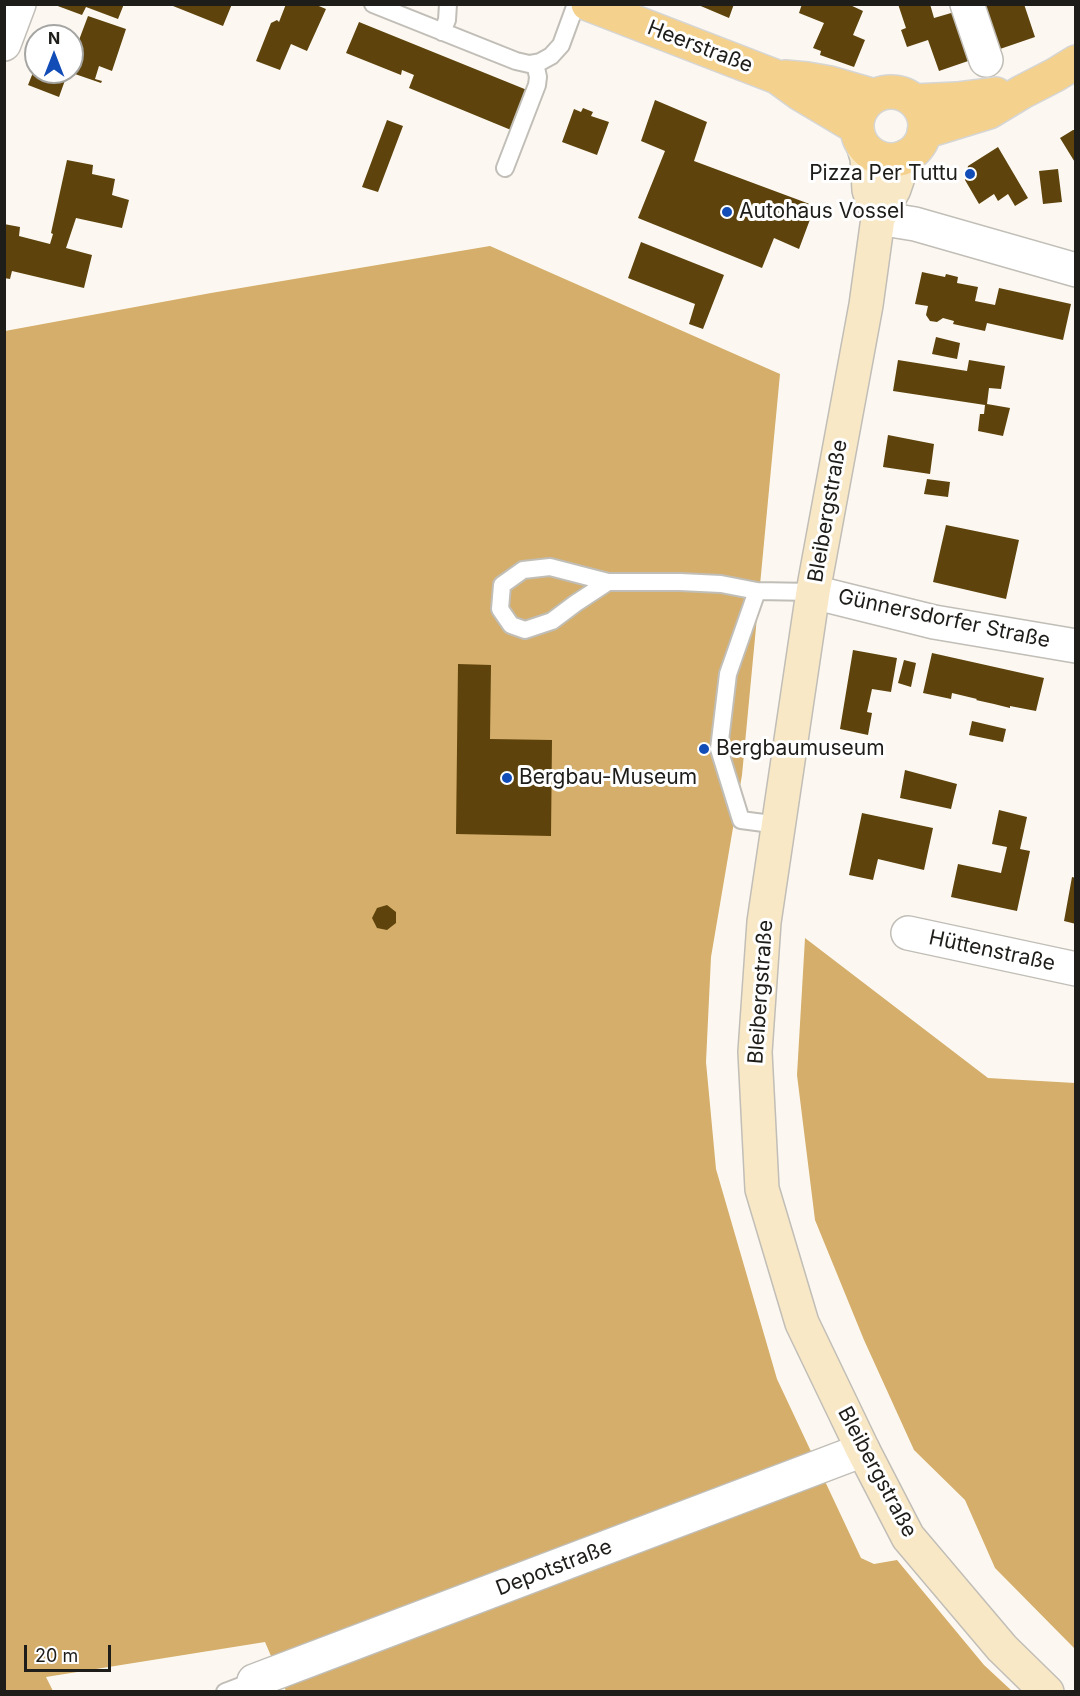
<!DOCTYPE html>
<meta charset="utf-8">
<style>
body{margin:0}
#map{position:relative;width:1080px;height:1696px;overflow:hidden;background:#fcf8f1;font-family:Inter,sans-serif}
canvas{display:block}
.frame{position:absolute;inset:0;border:6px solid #1e1d1a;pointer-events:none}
.north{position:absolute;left:24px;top:24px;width:60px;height:60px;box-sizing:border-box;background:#fff;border:2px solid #a5a5a3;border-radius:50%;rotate:0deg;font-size:16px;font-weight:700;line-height:24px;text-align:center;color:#1e1d1a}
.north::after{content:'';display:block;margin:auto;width:21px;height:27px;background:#124cb7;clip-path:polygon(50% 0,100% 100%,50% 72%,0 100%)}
.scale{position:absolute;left:24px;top:1645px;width:87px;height:27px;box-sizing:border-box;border:3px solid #1e1d1a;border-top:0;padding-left:8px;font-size:18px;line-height:21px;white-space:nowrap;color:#1e1d1a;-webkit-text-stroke:4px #fff;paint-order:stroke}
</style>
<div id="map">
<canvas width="1080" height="1696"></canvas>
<div class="frame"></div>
<div class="north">N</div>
<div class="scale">20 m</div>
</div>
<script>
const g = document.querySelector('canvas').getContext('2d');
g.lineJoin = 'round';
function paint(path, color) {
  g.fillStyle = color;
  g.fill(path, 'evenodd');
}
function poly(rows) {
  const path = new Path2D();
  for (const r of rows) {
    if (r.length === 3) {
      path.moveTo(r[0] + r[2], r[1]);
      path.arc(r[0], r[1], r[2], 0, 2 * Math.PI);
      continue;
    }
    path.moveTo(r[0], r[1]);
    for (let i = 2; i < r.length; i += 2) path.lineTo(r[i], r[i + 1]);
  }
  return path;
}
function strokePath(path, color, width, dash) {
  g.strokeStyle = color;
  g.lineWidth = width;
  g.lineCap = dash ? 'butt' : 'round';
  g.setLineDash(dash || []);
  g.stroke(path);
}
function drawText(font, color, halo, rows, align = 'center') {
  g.font = font + ' Inter,sans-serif';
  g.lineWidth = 6;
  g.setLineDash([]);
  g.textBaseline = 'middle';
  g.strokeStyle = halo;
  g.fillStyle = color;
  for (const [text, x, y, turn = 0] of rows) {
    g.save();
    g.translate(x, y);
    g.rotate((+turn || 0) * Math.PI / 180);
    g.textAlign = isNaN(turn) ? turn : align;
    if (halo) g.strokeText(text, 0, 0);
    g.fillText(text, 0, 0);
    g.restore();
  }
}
paint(poly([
 [490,246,780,374,742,775,711,957,706,1062,716,1169,777,1379,861,1558,874,1564,897,1560,984,1665,1012,1691,286,1691,265,1642,46,1677,53,1691,5,1692,5,331,211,293],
 [805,938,988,1078,1075,1083,1075,1649,995,1568,965,1500,914,1450,864,1340,815,1220,797,1075]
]), '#d4ae6a');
paint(poly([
 [87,4,124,4,118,19,86,7,82,15,55,5],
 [168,4,232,4,223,26],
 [286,4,314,4,326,9,307,51,291,44,280,70,256,61,271,23,277,20,279,22],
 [696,4,734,4,729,18],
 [802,4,848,4,863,11,853,35,865,40,854,67,820,55,821,51,813,48,824,23,799,13],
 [898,4,930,4,934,18,958,11,974,59,939,71,928,40,907,47,901,30,906,28],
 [984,4,1024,4,1035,37,1000,49],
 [88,16,126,29,112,71,99,66,95,79,102,81,101,83,72,73,72,46,76,48],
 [359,22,527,90,511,130,409,88,414,75,402,70,401,75,346,53],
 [36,65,36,72,68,72,59,97,28,85],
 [655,100,707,122,694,161,815,206,799,249,774,238,762,268,638,218,665,151,641,141],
 [583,108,593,112,591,116,609,122,597,155,562,142,574,109,581,112],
 [387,120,403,126,378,192,362,187],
 [1073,130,1076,130,1076,164,1060,138],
 [998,147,1028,198,1015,206,1008,194,998,201,994,194,979,204,965,180,968,166],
 [67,160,93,165,92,174,115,179,112,195,129,200,122,228,76,218,66,248,92,255,84,288,12,271,10,279,4,278,4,224,20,227,19,236,50,244,53,234,51,233],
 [1058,169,1062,202,1043,204,1039,171],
 [641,242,724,275,703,329,689,324,695,304,628,278],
 [922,272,945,277,946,274,958,277,957,283,978,287,975,301,995,305,999,288,1071,304,1063,340,987,323,985,331,953,324,954,321,943,318,937,322,930,321,926,315,928,306,915,304],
 [936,337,960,343,957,359,932,354],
 [898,360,967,371,969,360,1005,366,1001,389,989,388,987,404,1010,408,1003,436,978,431,980,414,984,414,985,405,893,391],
 [888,435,934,444,930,474,883,467],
 [927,479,950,482,948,497,924,494],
 [946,525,1019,540,1006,599,933,582],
 [853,650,897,658,891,692,872,689,867,712,872,713,868,735,840,729],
 [932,653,1044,678,1036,711,1010,706,1010,708,994,704,976,700,977,699,952,693,951,699,923,693],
 [904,660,916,663,911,687,898,683],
 [458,664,491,665,490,739,552,740,551,836,456,834],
 [972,721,1006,729,1003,742,969,735],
 [905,770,957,784,951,809,900,798],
 [999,810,1027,817,1020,849,1030,851,1017,911,951,897,958,864,1001,873,1007,847,992,844],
 [862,813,933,828,924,870,878,859,873,880,849,875],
 [1072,877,1076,878,1076,924,1064,921],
 [387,905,396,912,396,923,387,930,377,928,372,918,377,908]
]), '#5e440c');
const lane = poly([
 [373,4,516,61,529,64,540,62,551,56,561,45,576,4],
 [442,32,447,20,448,4],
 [505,168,537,85,538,77,535,63],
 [608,582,576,603,552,621,525,630,511,625,500,609,502,585,523,570,550,567,608,582,680,582,721,584,757,591,813,592],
 [757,591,728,674,719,749,741,820,779,825],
 [225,1692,254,1681]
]);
const street = poly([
 [967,4,986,60],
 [4,44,19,4],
 [878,218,915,224,1076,270],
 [813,592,934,622,1076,646],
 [908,933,1076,969],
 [259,1692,254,1681,863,1450]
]);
const secondary = poly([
 [864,148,867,158,869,190,878,218],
 [905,157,894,189,878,218,866,305,813,592,764,922,755,1052,762,1189,802,1323,863,1450,908,1537,1002,1648,1047,1692]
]);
const primary = poly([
 [588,4,777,77,799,93,856,127],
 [785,77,807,79,830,83,875,96],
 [891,126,34],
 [914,101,957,99,996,94],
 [924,132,989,112,1022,92,1055,75,1076,62]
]);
strokePath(lane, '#c1beb7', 20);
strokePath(street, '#c1beb7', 36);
strokePath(secondary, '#c1beb7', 36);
strokePath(primary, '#d6d6d6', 36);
strokePath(lane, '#fff', 16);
strokePath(street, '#fff', 33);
strokePath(secondary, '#f9e8c6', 33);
strokePath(primary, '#f4d18c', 33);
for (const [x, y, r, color] of [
 [970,174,6,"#124cb7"],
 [727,212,6,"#124cb7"],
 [704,749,6,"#124cb7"],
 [507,778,6,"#124cb7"]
]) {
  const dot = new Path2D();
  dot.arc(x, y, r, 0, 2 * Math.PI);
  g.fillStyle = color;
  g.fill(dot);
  strokePath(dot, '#fff', 2);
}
drawText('21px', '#1e1d1a', '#fff', [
 ["Heerstraße",700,47,21],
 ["Bleibergstraße",828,511,-80],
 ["Günnersdorfer Straße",944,619,12],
 ["Hüttenstraße",992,951,12],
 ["Bleibergstraße",761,992,-86],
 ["Bleibergstraße",877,1472,62],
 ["Depotstraße",554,1568,-21]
]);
drawText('21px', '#1e1d1a', '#fff', [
 ["Pizza Per Tuttu",958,174,"right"],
 ["Autohaus Vossel",739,212],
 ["Bergbaumuseum",716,749],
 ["Bergbau-Museum",519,778]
], 'left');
</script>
